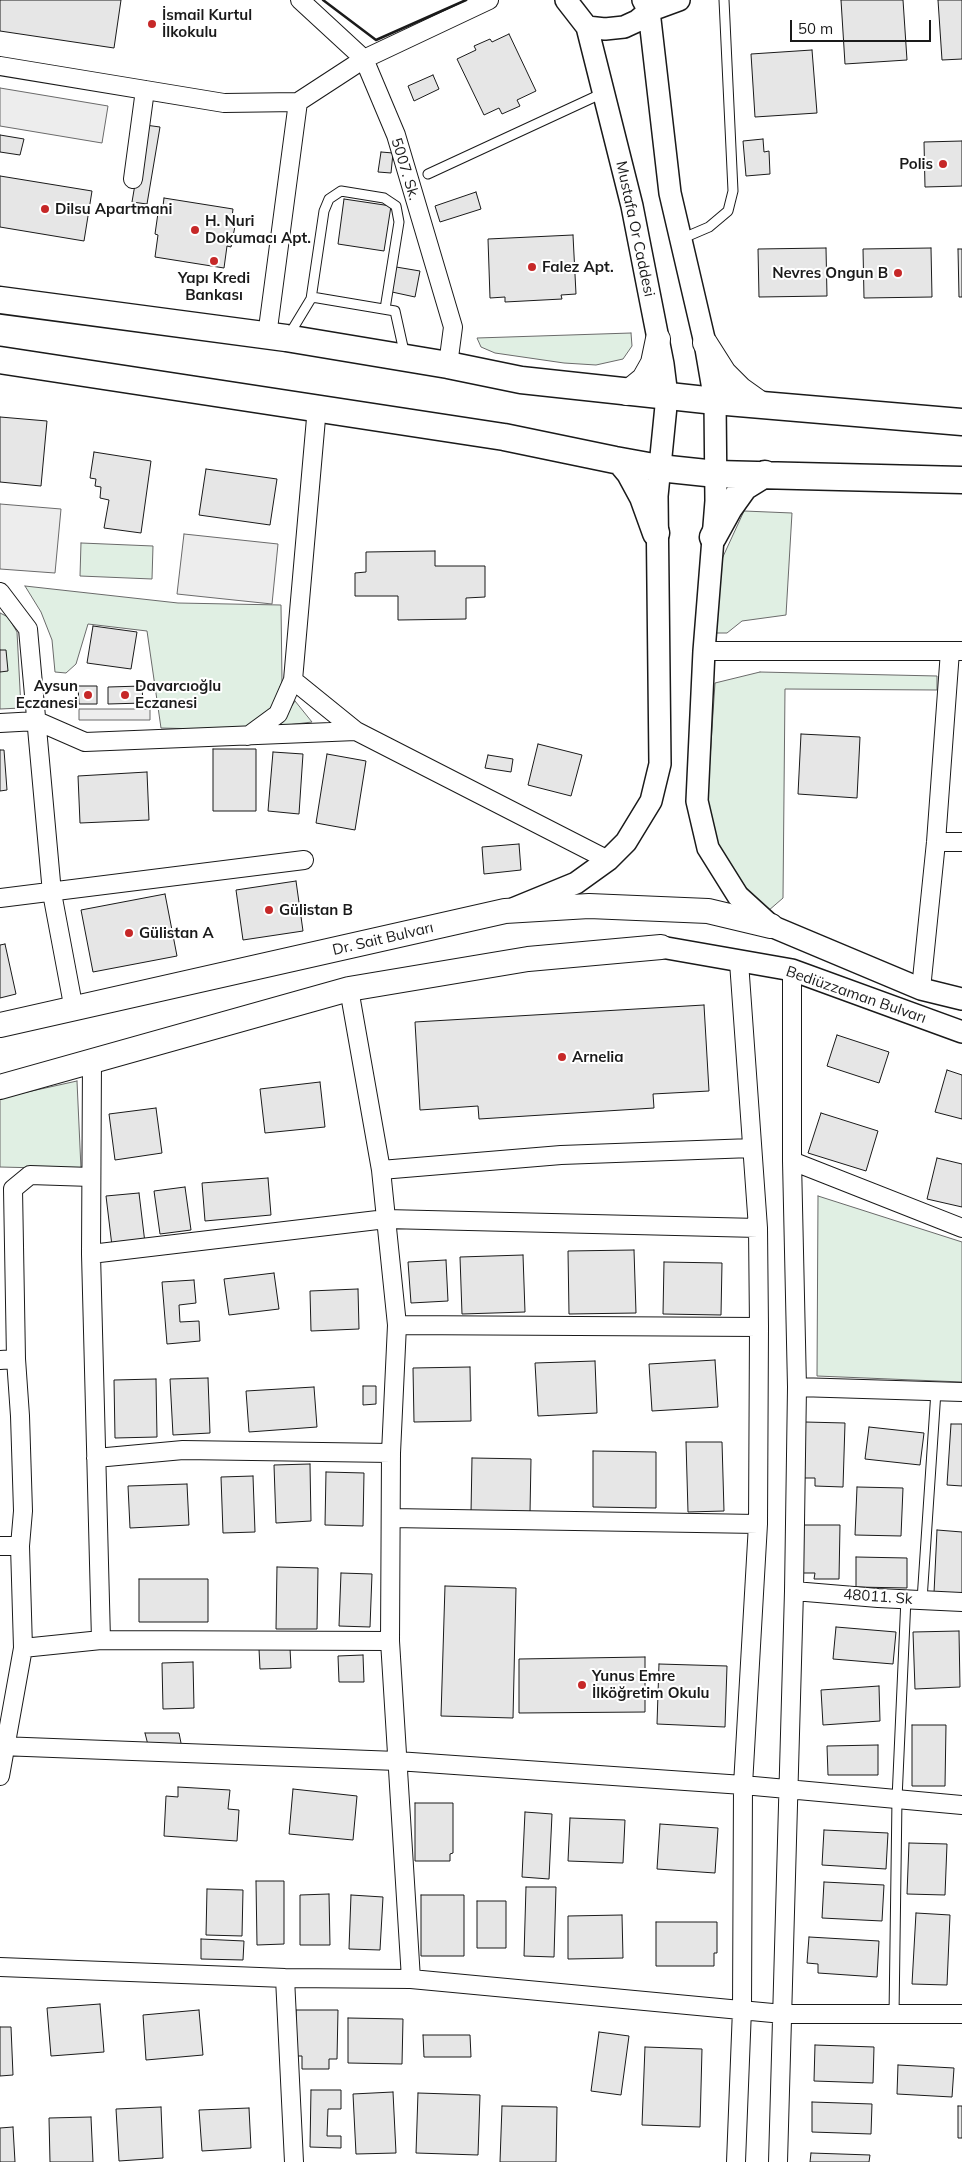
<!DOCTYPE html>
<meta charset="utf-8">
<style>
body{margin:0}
#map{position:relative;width:962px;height:2162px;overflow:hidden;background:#fff;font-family:Mulish,sans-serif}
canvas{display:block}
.scale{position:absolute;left:790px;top:20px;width:141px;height:22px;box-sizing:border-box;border:2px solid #1a1a1a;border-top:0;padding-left:6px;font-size:15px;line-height:18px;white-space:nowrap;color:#1a1a1a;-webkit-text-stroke:4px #fff;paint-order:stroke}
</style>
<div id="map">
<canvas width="962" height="2162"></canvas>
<div class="scale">50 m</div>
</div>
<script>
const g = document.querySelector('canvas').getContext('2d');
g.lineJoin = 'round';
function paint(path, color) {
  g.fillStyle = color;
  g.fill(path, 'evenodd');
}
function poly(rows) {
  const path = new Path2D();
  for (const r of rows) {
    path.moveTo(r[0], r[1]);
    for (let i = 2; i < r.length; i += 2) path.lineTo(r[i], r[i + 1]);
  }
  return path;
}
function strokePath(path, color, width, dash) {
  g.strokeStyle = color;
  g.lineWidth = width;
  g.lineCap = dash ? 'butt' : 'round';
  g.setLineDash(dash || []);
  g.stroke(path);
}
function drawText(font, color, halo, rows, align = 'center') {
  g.font = font + ' Mulish,sans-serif';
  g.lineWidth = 4;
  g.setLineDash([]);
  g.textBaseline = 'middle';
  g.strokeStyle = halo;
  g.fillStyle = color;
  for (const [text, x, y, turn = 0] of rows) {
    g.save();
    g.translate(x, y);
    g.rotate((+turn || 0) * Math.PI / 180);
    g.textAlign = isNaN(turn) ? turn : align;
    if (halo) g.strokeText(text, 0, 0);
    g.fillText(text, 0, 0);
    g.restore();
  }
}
const green = poly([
 [631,333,632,346,623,359,596,365,564,363,495,353,481,347,477,338,631,333],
 [744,511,792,513,786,615,742,621,727,633,716,633,721,561,744,511],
 [81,543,153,546,152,579,80,576,81,543],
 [25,586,178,603,281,605,282,682,272,707,259,719,241,730,161,728,147,631,88,624,76,664,66,673,55,672,52,640,41,612,25,586],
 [0,613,8,617,17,632,21,708,0,709,0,613],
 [760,672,937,676,937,690,785,689,783,898,768,911,747,889,717,847,707,804,715,683,760,672],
 [295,701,312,722,279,726,295,701],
 [77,1081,81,1169,0,1167,0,1098,77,1081],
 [818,1196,962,1242,962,1382,817,1376,818,1196]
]);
paint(green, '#e0efe3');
strokePath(green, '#6a6a6a', 1);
const parking = poly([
 [0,88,108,106,102,143,0,126,0,88],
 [0,504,61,509,55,573,0,569,0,504],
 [184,534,278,544,272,604,177,594,184,534],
 [79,709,150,709,150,720,79,720,79,709]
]);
paint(parking, '#ededed');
strokePath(parking, '#6a6a6a', 1);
const building = poly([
 [0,0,121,0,114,48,0,31,0,0],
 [841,0,903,0,907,60,845,64,841,0],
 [938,0,962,0,962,59,942,60,938,0],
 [509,34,536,91,517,100,520,106,502,114,499,108,484,115,457,59,476,50,474,46,490,39,492,42,509,34],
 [812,50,817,113,755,117,751,54,812,50],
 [433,75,439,89,414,101,408,86,433,75],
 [145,125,160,127,147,204,132,202,145,125],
 [0,135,24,139,20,155,0,152,0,135],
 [763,139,764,152,769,151,770,174,746,176,743,141,763,139],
 [962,141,962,186,925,187,924,142,962,141],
 [381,152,393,153,391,173,378,172,381,152],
 [0,176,92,191,84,241,0,227,0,176],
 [476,192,481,209,440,222,435,206,476,192],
 [164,198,233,209,231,225,235,226,231,247,227,246,224,268,155,257,158,235,155,234,158,213,162,214,164,198],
 [344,199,391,206,384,251,338,244,344,199],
 [573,235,576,294,561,295,562,299,505,302,505,297,490,298,488,239,573,235],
 [826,248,827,296,759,297,758,249,826,248],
 [931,248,932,297,864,298,863,249,931,248],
 [958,249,962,249,962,297,959,297,958,249],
 [396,267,420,271,415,297,392,292,396,267],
 [0,417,47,421,41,486,0,482,0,417],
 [94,452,151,461,141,533,104,528,109,500,100,498,101,487,95,486,96,479,90,478,94,452],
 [206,469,277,479,270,525,199,515,206,469],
 [435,551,435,566,485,566,485,597,466,598,466,619,398,620,398,596,355,596,355,573,366,572,366,552,435,551],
 [93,626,137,632,131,669,87,663,93,626],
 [0,650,6,650,8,671,0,672,0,650],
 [78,686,97,686,97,704,79,704,78,686],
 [142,686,143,703,108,704,108,687,142,686],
 [801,734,860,737,857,798,798,794,801,734],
 [538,744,582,755,571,796,528,785,538,744],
 [213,749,256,749,256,811,213,811,213,749],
 [0,750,4,750,7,790,0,791,0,750],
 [273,752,303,754,299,814,268,811,273,752],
 [327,754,366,761,355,830,316,823,327,754],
 [488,755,513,759,511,772,485,768,488,755],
 [147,772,149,820,80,823,78,776,147,772],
 [519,844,521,870,484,874,482,847,519,844],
 [296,881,303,931,243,940,236,890,296,881],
 [165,894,177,956,93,972,81,910,165,894],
 [5,944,16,994,0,998,0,945,5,944],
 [704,1005,709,1091,653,1094,654,1108,479,1119,478,1106,420,1110,415,1022,704,1005],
 [837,1035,889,1052,879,1083,827,1066,837,1035],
 [947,1070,962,1075,962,1119,935,1112,947,1070],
 [320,1082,325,1127,265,1133,260,1089,320,1082],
 [156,1108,162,1153,115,1160,109,1114,156,1108],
 [821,1113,878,1131,866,1171,808,1153,821,1113],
 [937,1158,962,1164,962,1207,927,1199,937,1158],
 [268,1178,271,1215,205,1221,202,1183,268,1178],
 [185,1187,191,1230,160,1234,154,1191,185,1187],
 [139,1193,145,1243,112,1246,106,1196,139,1193],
 [634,1250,636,1313,569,1314,568,1251,634,1250],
 [523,1255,525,1312,462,1314,460,1257,523,1255],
 [446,1260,448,1301,411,1303,408,1262,446,1260],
 [664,1262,722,1263,721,1315,663,1314,664,1262],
 [274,1273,279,1309,229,1315,224,1279,274,1273],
 [194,1280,196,1303,179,1305,180,1322,199,1321,200,1341,167,1344,162,1282,194,1280],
 [358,1289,359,1329,311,1331,310,1291,358,1289],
 [715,1360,718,1407,652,1411,649,1364,715,1360],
 [595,1361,597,1413,538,1416,535,1363,595,1361],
 [470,1367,471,1421,414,1422,413,1368,470,1367],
 [208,1378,210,1433,173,1435,170,1379,208,1378],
 [156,1379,157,1437,115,1438,114,1380,156,1379],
 [363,1386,376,1386,376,1404,363,1405,363,1386],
 [314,1387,317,1427,249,1432,246,1391,314,1387],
 [805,1422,845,1423,843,1487,815,1486,815,1478,803,1478,805,1422],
 [951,1424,962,1424,962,1486,947,1485,951,1424],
 [869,1427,924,1433,920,1465,865,1459,869,1427],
 [686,1442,722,1442,724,1511,688,1512,686,1442],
 [593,1451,656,1452,656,1508,593,1507,593,1451],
 [472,1458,531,1459,530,1513,471,1513,472,1458],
 [310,1464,311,1521,276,1523,274,1465,310,1464],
 [326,1472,364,1473,363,1526,325,1525,326,1472],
 [253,1476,255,1532,223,1533,221,1477,253,1476],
 [187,1484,189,1525,130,1528,128,1486,187,1484],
 [857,1487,903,1488,901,1536,855,1535,857,1487],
 [803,1525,840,1525,839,1579,814,1579,815,1573,802,1573,803,1525],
 [937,1530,962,1532,962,1595,934,1593,937,1530],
 [856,1557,907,1558,907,1588,856,1587,856,1557],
 [277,1567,318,1568,317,1629,276,1629,277,1567],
 [341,1573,372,1574,370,1627,339,1626,341,1573],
 [139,1579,208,1579,208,1622,139,1622,139,1579],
 [445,1586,516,1588,513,1718,441,1716,445,1586],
 [836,1627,896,1632,893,1664,833,1659,836,1627],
 [959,1631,960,1687,915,1689,913,1632,959,1631],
 [290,1648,291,1668,260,1669,259,1649,290,1648],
 [363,1655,364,1682,339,1682,338,1656,363,1655],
 [645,1657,645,1712,519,1713,519,1659,645,1657],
 [193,1662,194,1708,163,1709,162,1663,193,1662],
 [659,1664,727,1666,725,1727,657,1724,659,1664],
 [879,1686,880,1721,823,1725,821,1690,879,1686],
 [912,1725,946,1725,945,1786,912,1786,912,1725],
 [145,1733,179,1733,182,1748,148,1745,145,1733],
 [878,1745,878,1775,828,1775,827,1746,878,1745],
 [178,1787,230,1790,228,1809,239,1810,237,1841,164,1836,166,1796,178,1797,178,1787],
 [293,1789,357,1796,353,1840,289,1834,293,1789],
 [415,1803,453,1803,453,1853,450,1854,450,1861,415,1861,415,1803],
 [525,1812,552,1814,549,1879,522,1877,525,1812],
 [570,1818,625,1820,623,1863,568,1861,570,1818],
 [660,1824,718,1828,715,1873,657,1869,660,1824],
 [824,1830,888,1833,886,1869,822,1865,824,1830],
 [909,1843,947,1844,945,1895,907,1894,909,1843],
 [256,1881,284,1881,284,1944,257,1945,256,1881],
 [824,1882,884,1885,882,1921,822,1918,824,1882],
 [526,1887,556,1887,554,1957,524,1956,526,1887],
 [207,1889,243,1890,242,1936,206,1935,207,1889],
 [329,1894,330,1945,300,1945,300,1895,329,1894],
 [351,1895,383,1897,380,1950,349,1949,351,1895],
 [421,1895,464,1895,464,1956,421,1956,421,1895],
 [477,1901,506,1901,506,1948,477,1948,477,1901],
 [916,1913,950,1915,947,1985,912,1984,916,1913],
 [622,1915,623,1958,568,1959,568,1916,622,1915],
 [656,1922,717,1922,717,1953,714,1953,714,1966,656,1966,656,1922],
 [809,1937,879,1941,877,1977,818,1973,818,1964,807,1963,809,1937],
 [201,1939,244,1941,243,1960,201,1959,201,1939],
 [100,2004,104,2052,51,2056,47,2008,100,2004],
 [199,2010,203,2055,146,2060,143,2015,199,2010],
 [296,2010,338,2010,337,2059,329,2059,329,2069,302,2069,302,2056,296,2056,296,2010],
 [348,2018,403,2019,402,2064,348,2063,348,2018],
 [0,2027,11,2027,13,2075,0,2076,0,2027],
 [599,2032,629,2036,621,2095,591,2091,599,2032],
 [423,2035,470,2035,471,2057,424,2057,423,2035],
 [815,2045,874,2047,873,2083,814,2081,815,2045],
 [645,2047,702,2049,700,2127,642,2125,645,2047],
 [898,2065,954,2068,952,2097,897,2094,898,2065],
 [311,2090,341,2090,341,2109,328,2109,327,2136,341,2136,341,2148,310,2147,311,2090],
 [393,2092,396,2153,356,2154,353,2094,393,2092],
 [418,2093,480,2095,478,2155,416,2153,418,2093],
 [812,2102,872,2104,871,2134,812,2132,812,2102],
 [502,2106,557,2107,556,2162,500,2162,502,2106],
 [958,2106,962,2106,962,2138,958,2138,958,2106],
 [161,2107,163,2158,119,2161,116,2109,161,2107],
 [249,2108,251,2148,202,2151,199,2110,249,2108],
 [91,2117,93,2162,50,2162,49,2118,91,2117],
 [13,2127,15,2162,0,2162,0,2128,13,2127],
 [811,2153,870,2155,869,2162,810,2162,811,2153]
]);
paint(building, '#e6e6e6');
strokePath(building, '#1a1a1a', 1);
const service = poly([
 [428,174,603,93],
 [681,239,709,227,728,211,733,191,724,0],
 [311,299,324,211,329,199,341,191,384,198,396,206,399,222,385,309],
 [289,335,312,297,395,311,405,356],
 [922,1600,936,1391],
 [894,2015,897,1799,906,1598]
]);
const minor = poly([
 [300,0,364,59,396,135,453,327,448,365],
 [0,66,224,103,298,102,364,59,489,0],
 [133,179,145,90],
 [267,336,298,102],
 [0,592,28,629,52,893,74,1010],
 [704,651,961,651],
 [293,680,356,731,608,860],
 [0,723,37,721,85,742,356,731],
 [248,736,278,714,293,680,317,407],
 [936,842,962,842],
 [0,898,304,860],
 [349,989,381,1170,397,1325,391,1453,390,1641,411,1979],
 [921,989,936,842,950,651],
 [92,1060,91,1254,101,1640],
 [792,1161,962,1228],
 [381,1170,561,1155,752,1148],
 [91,1254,386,1219,758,1228],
 [397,1325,759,1327],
 [0,1360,16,1359],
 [797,1387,962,1392],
 [96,1458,183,1450,391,1453],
 [391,1518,758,1524],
 [0,1546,20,1546],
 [794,1591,878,1598,962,1602],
 [23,1648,101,1640,390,1641],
 [0,1746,397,1761,743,1785,962,1805],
 [0,1776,23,1648,20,1546,23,1511,20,1416,16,1359,13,1189,30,1175,91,1177],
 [0,1967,285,1978,411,1979,783,2014,962,2014],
 [285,1978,294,2162],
 [736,2162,742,2009,743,1785,758,1524,759,1327,758,1228,739,962],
 [778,2162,794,1591,797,1387,792,1161,792,970]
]);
const tertiary = poly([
 [643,0,649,11,670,193,705,343,715,401,716,501,704,651,697,801,708,848,738,896,771,926,921,989,962,999],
 [587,27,605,29,624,27,637,21,649,11,679,0],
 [515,908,576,883,608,860,626,842,651,801,660,764,657,496,667,396,663,364,632,206,587,27,566,0],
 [661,947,792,970,962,1032]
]);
const secondary = poly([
 [705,343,724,373,740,389,761,404],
 [627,393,644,379,653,363,658,339],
 [0,1025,505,911,589,906,708,911,771,926],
 [0,1087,349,989,528,959,661,947]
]);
const primary = poly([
 [0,300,286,338,448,365,521,380,715,401,962,422],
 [0,360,504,437,615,460,659,468,716,474,962,480],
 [620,461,630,473,643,497,656,533],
 [713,537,729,508,744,487,765,474]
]);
strokePath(service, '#1a1a1a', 11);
strokePath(minor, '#1a1a1a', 20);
strokePath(tertiary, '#1a1a1a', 24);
strokePath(secondary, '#1a1a1a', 26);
strokePath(primary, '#1a1a1a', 29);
strokePath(service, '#fff', 9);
strokePath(minor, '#fff', 18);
strokePath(tertiary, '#fff', 21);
strokePath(secondary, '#fff', 24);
strokePath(primary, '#fff', 26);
strokePath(poly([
 [323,0,376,40,466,0]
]), '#1a1a1a', 2.5);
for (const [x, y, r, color] of [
 [152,24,5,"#c62828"],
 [943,164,5,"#c62828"],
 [45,209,5,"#c62828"],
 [195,230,5,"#c62828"],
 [214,261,5,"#c62828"],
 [532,267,5,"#c62828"],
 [898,273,5,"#c62828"],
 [88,695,5,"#c62828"],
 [125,695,5,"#c62828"],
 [269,910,5,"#c62828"],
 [129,933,5,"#c62828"],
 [562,1057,5,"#c62828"],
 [582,1685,5,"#c62828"]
]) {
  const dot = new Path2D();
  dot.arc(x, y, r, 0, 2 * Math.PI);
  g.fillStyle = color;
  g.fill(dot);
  strokePath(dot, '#fff', 2);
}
drawText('bold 15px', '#1a1a1a', '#fff', [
 ["İsmail Kurtul",162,15],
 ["İlkokulu",162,32],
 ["Polis",933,164,"right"],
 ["Dilsu Apartmani",55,209],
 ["H. Nuri",205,221],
 ["Dokumacı Apt.",205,238],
 ["Falez Apt.",542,267],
 ["Nevres Ongun B",888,273,"right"],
 ["Yapı Kredi",214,278,"center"],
 ["Bankası",214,295,"center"],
 ["Aysun",78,686,"right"],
 ["Eczanesi",78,703,"right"],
 ["Davarcıoğlu",135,686],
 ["Eczanesi",135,703],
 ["Gülistan B",279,910],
 ["Gülistan A",139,933],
 ["Arnelia",572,1057],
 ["Yunus Emre",592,1676],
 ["İlköğretim Okulu",592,1693]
], 'left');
drawText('15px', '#1a1a1a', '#fff', [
 ["5007. Sk.",405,169,73],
 ["Mustafa Or Caddesi",635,229,78],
 ["Dr. Sait Bulvarı",383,939,-13],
 ["Bediüzzaman Bulvarı",856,995,19],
 ["48011. Sk",878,1597,4]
]);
</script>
